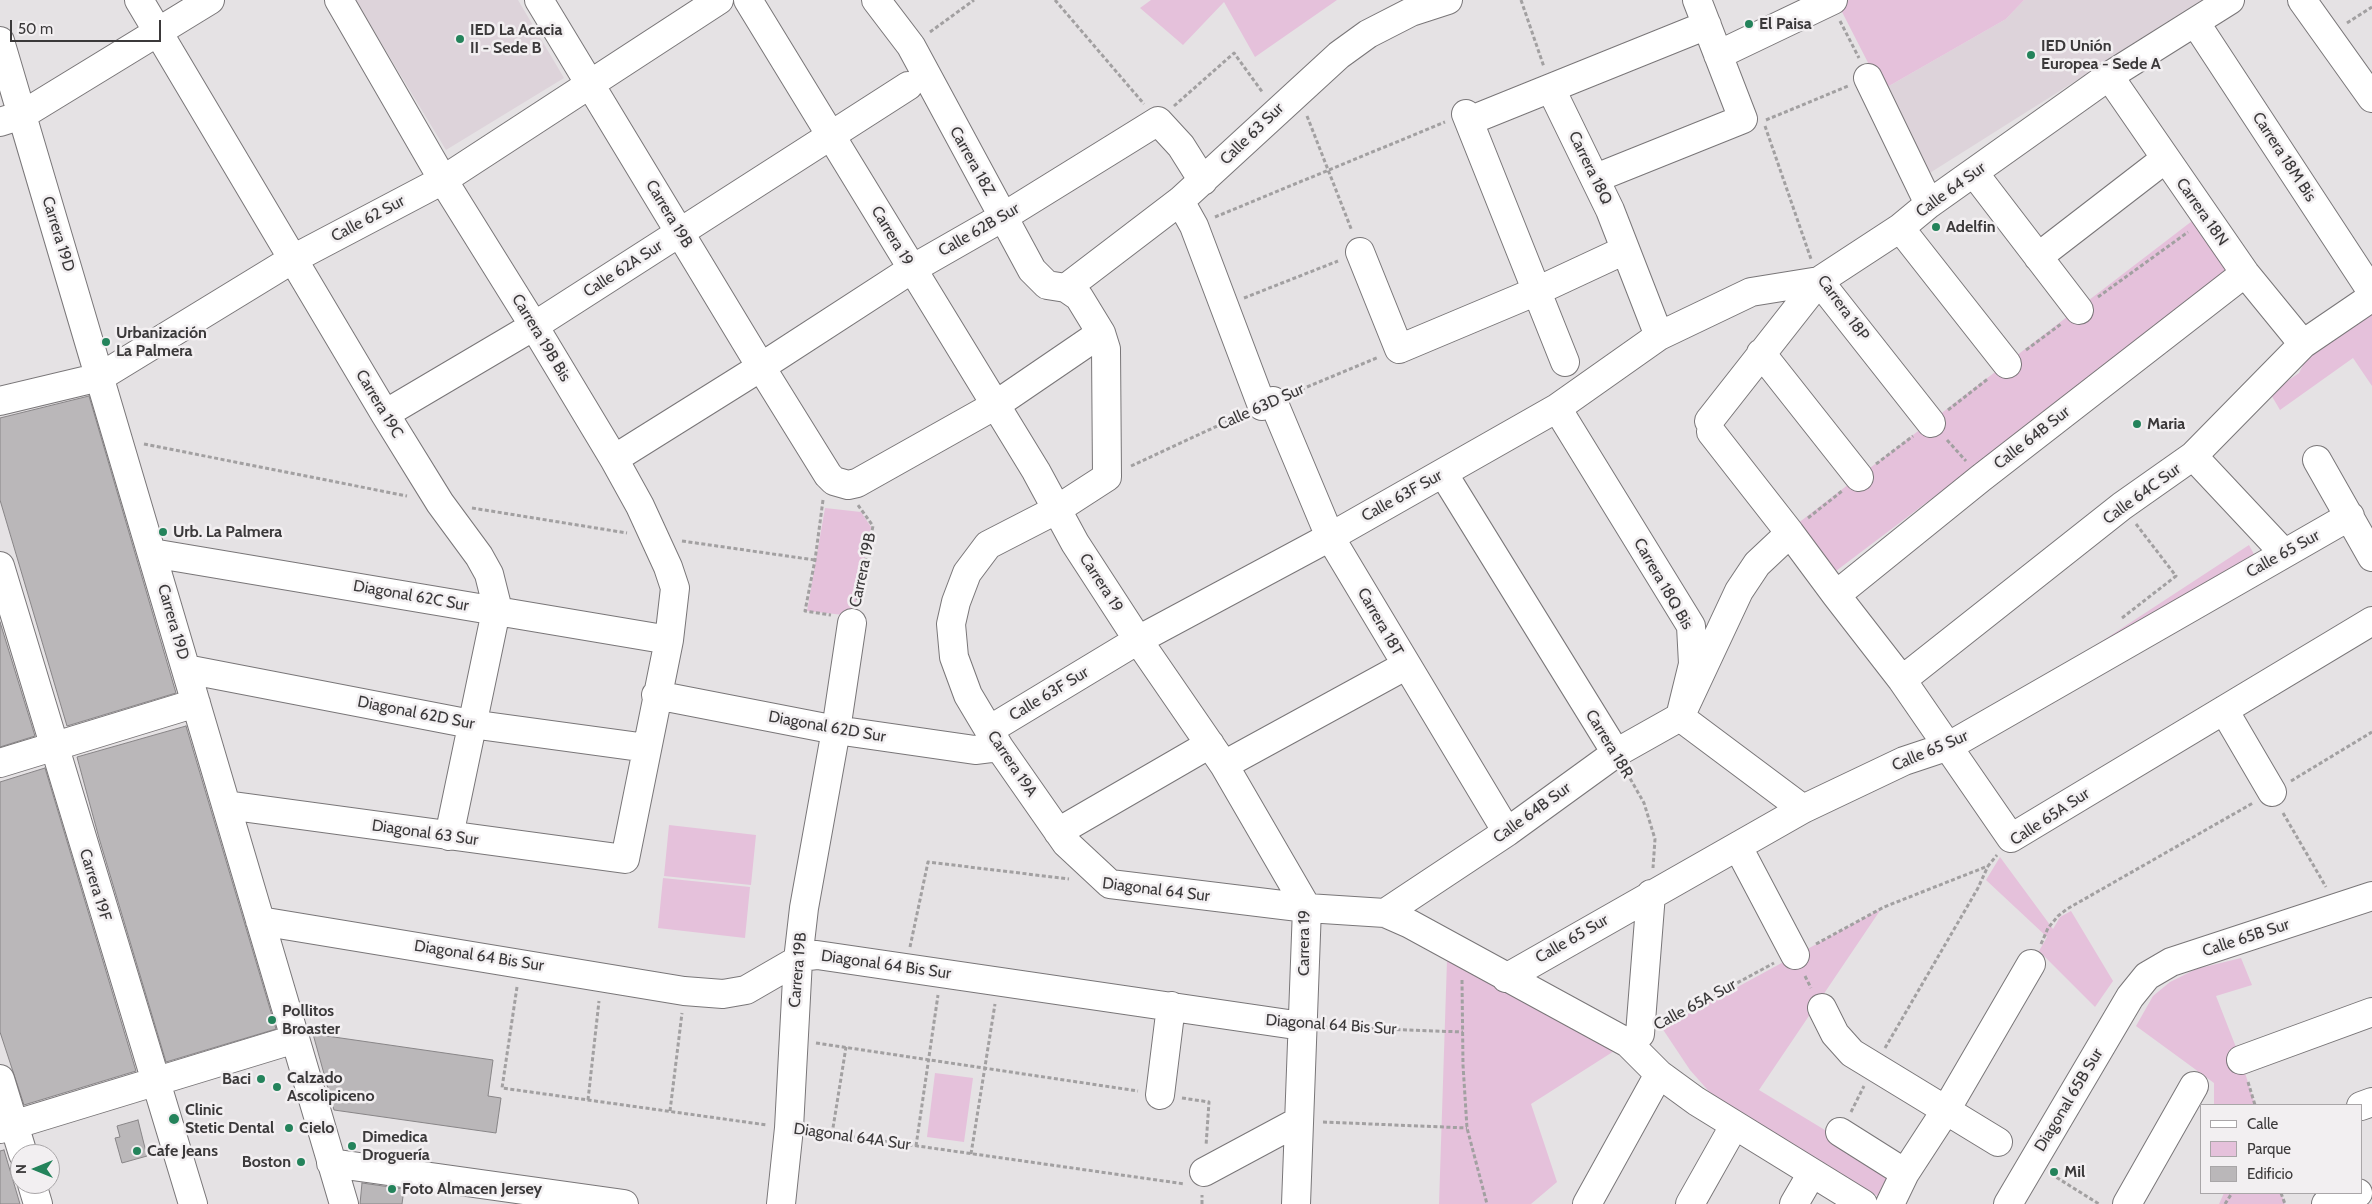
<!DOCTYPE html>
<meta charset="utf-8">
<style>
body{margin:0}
#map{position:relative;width:2372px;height:1204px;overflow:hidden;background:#e5e2e4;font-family:Cabin,sans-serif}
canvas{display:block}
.legend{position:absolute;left:2200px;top:1104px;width:162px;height:90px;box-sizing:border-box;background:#f2eff1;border:1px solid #a9a6a8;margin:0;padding:6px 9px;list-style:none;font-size:15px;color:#3b393a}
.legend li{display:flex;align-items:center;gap:10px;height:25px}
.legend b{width:25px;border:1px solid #a9a6a8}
.north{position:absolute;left:10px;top:1144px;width:50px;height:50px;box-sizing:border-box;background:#f2eff1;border:1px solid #a9a6a8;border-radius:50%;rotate:270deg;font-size:14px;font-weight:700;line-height:20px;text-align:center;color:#3b393a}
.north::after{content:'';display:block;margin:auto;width:18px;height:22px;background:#24835b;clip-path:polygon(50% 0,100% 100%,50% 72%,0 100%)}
.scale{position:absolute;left:10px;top:20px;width:151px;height:22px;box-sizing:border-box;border:2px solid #3b393a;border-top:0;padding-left:6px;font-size:15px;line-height:18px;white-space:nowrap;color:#3b393a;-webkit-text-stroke:4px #f2eff1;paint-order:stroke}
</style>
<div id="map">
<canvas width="2372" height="1204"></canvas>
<ul class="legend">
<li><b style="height:6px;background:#fff"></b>Calle</li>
<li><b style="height:14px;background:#e5c1db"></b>Parque</li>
<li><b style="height:14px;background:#bab7b9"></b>Edificio</li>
</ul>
<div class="north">N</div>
<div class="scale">50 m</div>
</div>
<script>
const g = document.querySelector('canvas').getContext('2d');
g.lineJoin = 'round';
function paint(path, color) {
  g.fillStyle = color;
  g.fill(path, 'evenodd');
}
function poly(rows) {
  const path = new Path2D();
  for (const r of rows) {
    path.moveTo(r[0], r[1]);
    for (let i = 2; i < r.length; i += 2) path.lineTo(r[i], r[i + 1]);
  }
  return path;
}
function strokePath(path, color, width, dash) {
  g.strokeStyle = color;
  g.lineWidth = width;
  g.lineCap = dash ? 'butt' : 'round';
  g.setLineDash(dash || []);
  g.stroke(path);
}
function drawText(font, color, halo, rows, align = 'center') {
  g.font = font + ' Cabin,sans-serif';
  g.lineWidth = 5;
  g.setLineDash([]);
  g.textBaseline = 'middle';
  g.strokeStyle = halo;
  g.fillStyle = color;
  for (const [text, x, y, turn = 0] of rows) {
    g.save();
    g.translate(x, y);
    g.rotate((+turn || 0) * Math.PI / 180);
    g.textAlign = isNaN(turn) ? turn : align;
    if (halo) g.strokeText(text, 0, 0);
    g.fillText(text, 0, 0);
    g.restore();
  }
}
paint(poly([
 [355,0,518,0,564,78,446,150],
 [2024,0,2204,0,1925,176,1882,90,2006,19]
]), '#ddd3da');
paint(poly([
 [1151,0,1337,0,1255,57,1224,2,1183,45,1140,8],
 [1849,0,2024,0,2006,19,1882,90,1839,6],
 [2196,218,2235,269,1832,574,1793,527],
 [2372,304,2372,386,2353,358,2280,410,2270,393,2299,373,2314,344],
 [825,508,861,512,871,527,853,616,807,611],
 [2249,545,2256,558,2087,651],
 [669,825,756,835,751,885,664,876],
 [2000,857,2053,929,2060,917,2071,911,2113,981,2095,1007,2039,951,2047,937,1986,880],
 [663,878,750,887,745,938,658,928],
 [1881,909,1759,1090,1894,1172,1879,1197,1713,1096,1690,1070,1662,1028],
 [2241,958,2252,985,2216,996,2241,1060,2255,1105,2214,1105,2214,1083,2136,1026,2153,996,2170,982,2196,969],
 [1447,960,1622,1046,1531,1104,1557,1182,1531,1204,1439,1204],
 [935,1073,973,1078,964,1142,927,1137],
 [2224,1193,2281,1193,2285,1204,2219,1204]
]), '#e5c1db');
const building = poly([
 [89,396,176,693,67,726,0,500,0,418,89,396],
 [0,622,35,736,0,747,0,622],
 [186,726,276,1029,166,1062,99,838,77,757,186,726],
 [45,768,136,1071,24,1105,0,1032,0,782,45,768],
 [313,1034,493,1060,488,1096,501,1098,496,1133,334,1110,313,1034],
 [138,1120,147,1156,122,1163,115,1138,120,1137,117,1126,138,1120],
 [4,1150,20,1204,0,1204,0,1151,4,1150],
 [362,1183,404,1189,402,1204,360,1204,362,1183]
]);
paint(building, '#bab7b9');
strokePath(building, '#888587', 1);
const minor = poly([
 [139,0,385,414,440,503,479,556,489,574,496,602,496,611,449,836],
 [539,0,761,367,828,475,834,481,848,485,857,483,994,406,1101,333],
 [748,0,1036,471,1075,543,1138,640,1224,765,1307,908,1296,1204],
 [876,0,911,46,1032,270,1047,285,1066,288,1079,297,1101,333,1106,349,1107,477,1056,510,988,545,967,573,956,602,951,624,954,657,968,695,999,747,1066,843,1110,884,1307,908,1385,913,1410,924,1628,1043,1659,1074,1696,1101,1863,1204],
 [2302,0,2372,98],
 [2195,22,2372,292],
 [0,41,344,1204],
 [1718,55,1833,0],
 [2109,76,2245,273,2303,344],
 [1868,78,1929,204],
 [1551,89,1610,210,1659,336],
 [1466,114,1565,362],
 [1469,121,1707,25],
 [0,122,22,115,210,0],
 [1974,173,2079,310],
 [1596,178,1743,119,1697,0],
 [1180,201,1194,226,1262,406],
 [1900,228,2007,364],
 [1360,252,1399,349,1537,291,1625,250],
 [2038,257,2165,159],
 [2245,273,1981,478,1836,595,1902,680,2011,838,2372,621],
 [1066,288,1180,201,1339,55,1368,34,1411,12,1448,0],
 [1761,353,1859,477],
 [0,401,100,377,293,259,443,180,719,0],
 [1273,401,1330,537,1507,832],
 [1557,408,1691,626,1693,664,1680,717,1803,809],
 [385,414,534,326,908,86],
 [1709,421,1819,281,1900,228,1929,204,2109,76,2230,0],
 [1711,432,1790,533,1836,595],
 [2193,456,2284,553],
 [614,459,761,367,912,269,1003,217,1158,121,1181,146,1203,181],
 [2317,460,2372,557],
 [1443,473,1616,753],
 [152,553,669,640],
 [0,566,193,1204],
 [186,669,471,724,647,748],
 [1902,680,2122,506,2193,456,2303,344,2372,297],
 [656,695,836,730,975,750,999,747],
 [2224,710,2272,792],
 [989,730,1138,640,1330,537,1557,408,1659,336,1751,292,1819,281,1931,423],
 [0,763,196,703],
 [1224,765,1405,666],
 [226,805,625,859,669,640,675,588,668,567,640,506,614,459,534,326,443,180,339,0],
 [1058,832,1210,744],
 [1738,847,1795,955],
 [1385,913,1507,832,1616,753,1680,717,1739,591,1757,564,1790,533],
 [260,921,684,991,723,994,746,990,798,960,808,956,817,955,1302,1026],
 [1506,978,1803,809,1904,761,1949,746,2350,516],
 [1822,1008,1835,1034,1852,1053,1998,1142],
 [1628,1043,1640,1034,1651,894],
 [2241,1060,2372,1012],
 [0,1079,23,1154],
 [1160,1095,1171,1006],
 [2361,1106,2372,1102],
 [0,1129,295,1039],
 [1840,1132,1905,1173],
 [331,1163,624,1204],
 [1204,1172,1299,1121],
 [32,1184,38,1204],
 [781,1204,789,1128,798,960,804,908,836,730,852,623],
 [1587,1204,1659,1074],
 [1690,1204,1734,1126],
 [1794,1204,1812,1173],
 [1890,1204,1905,1173,1946,1110,2031,964],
 [2008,1204,2130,997,2147,976,2171,962,2372,896],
 [2127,1204,2194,1086],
 [2326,1204,2358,1193]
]);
strokePath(minor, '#797678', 30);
strokePath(poly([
 [1055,0,1144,104],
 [1521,0,1544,67],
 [1840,21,1859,58],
 [2347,23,2372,7],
 [930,32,974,0],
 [1174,106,1234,53,1263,93],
 [1307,116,1352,231],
 [1766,120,1848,86],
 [1765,126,1811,259],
 [1215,217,1445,122],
 [2098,297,2188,232],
 [1244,298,1338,261],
 [2026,350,2061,324],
 [1295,392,1379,357],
 [1948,410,1989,378],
 [1947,440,1966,461],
 [144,444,407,496],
 [1876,464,1913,436],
 [1131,466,1241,415],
 [823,500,815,560,805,611,831,615],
 [472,508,627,533],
 [1808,518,1842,491],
 [682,541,815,560],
 [857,600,873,526,858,505],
 [2122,618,2176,576,2136,524],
 [1627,773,1644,803,1655,839,1653,868],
 [2291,781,2372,732],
 [2283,813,2326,887],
 [1816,944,1884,907,1988,866,1997,855],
 [2041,944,2048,928,2058,916,2067,909,2253,803],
 [910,947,928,862,1069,879],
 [1805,976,1811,988],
 [1462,980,1463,1065,1467,1128,1487,1204],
 [517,987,502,1088,767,1125],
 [1663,1023,1774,963],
 [1325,1027,1463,1032],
 [816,1043,1138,1091],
 [1885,1048,1978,888,1988,866],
 [2248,1082,2255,1105],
 [1182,1098,1209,1102,1206,1146],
 [588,1100,599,1001],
 [670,1111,682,1013],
 [1851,1112,1864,1086],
 [1323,1122,1467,1128],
 [812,1131,1185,1184],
 [832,1134,846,1047],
 [916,1146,938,995],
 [971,1154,995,1004],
 [2051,1174,2099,1204],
 [2281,1193,2285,1204],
 [1202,1204,1202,1195],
 [2225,1204,2232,1193]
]), '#a2a0a1', 3, [4, 2.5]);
strokePath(minor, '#fff', 28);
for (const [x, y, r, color] of [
 [1749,24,5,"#24835b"],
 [460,39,5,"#24835b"],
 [2031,55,5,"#24835b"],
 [1936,227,5,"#24835b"],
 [106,342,5,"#24835b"],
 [2137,424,5,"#24835b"],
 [163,532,5,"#24835b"],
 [272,1020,5,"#24835b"],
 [261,1079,5,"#24835b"],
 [277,1087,5,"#24835b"],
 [174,1119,6,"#24835b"],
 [289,1128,5,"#24835b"],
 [352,1146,5,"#24835b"],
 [137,1151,5,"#24835b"],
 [301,1162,5,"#24835b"],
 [2054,1172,5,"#24835b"],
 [392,1189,5,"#24835b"]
]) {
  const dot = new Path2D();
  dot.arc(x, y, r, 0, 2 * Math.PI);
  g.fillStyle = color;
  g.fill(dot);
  strokePath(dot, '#f2eff1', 2);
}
drawText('bold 16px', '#3b393a', '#f2eff1', [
 ["El Paisa",1759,24],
 ["IED La Acacia",470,30],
 ["II - Sede B",470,48],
 ["IED Unión",2041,46],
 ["Europea - Sede A",2041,64],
 ["Adelfin",1946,227],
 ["Urbanización",116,333],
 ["La Palmera",116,351],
 ["Maria",2147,424],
 ["Urb. La Palmera",173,532],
 ["Pollitos",282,1011],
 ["Broaster",282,1029],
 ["Calzado",287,1078],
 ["Ascolipiceno",287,1096],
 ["Baci",251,1079,"right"],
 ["Clinic",185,1110],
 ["Stetic Dental",185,1128],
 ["Cielo",299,1128],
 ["Dimedica",362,1137],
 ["Droguería",362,1155],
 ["Cafe Jeans",147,1151],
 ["Boston",291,1162,"right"],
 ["Mil",2064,1172],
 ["Foto Almacen Jersey",402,1189]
], 'left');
drawText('16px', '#3b393a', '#f2eff1', [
 ["Calle 63 Sur",1252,134,-44],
 ["Carrera 18M Bis",2284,157,57],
 ["Carrera 18Z",972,161,61],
 ["Carrera 18Q",1590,168,64],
 ["Calle 64 Sur",1951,190,-36],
 ["Carrera 18N",2202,212,55],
 ["Carrera 19B",669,214,59],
 ["Calle 62 Sur",368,219,-28],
 ["Calle 62B Sur",979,230,-30],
 ["Carrera 19D",58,234,73],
 ["Carrera 19",892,236,59],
 ["Calle 62A Sur",623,269,-33],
 ["Carrera 18P",1843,308,54],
 ["Carrera 19B Bis",541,338,59],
 ["Carrera 19C",379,404,59],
 ["Calle 63D Sur",1261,407,-24],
 ["Calle 64B Sur",2032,438,-38],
 ["Calle 64C Sur",2142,494,-36],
 ["Calle 63F Sur",1402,496,-29],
 ["Calle 65 Sur",2283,554,-29],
 ["Carrera 19B",863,570,-78],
 ["Carrera 19",1101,583,57],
 ["Carrera 18Q Bis",1663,584,60],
 ["Diagonal 62C Sur",411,596,10],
 ["Carrera 19D",173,622,74],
 ["Carrera 18T",1380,622,60],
 ["Calle 63F Sur",1049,694,-31],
 ["Diagonal 62D Sur",416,713,11],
 ["Diagonal 62D Sur",827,727,10],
 ["Carrera 18R",1609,744,59],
 ["Calle 65 Sur",1930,751,-23],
 ["Carrera 19A",1012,764,56],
 ["Calle 64B Sur",1532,813,-36],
 ["Calle 65A Sur",2050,817,-33],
 ["Diagonal 63 Sur",425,833,8],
 ["Carrera 19F",95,885,73],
 ["Diagonal 64 Sur",1156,890,7],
 ["Calle 65B Sur",2246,938,-18],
 ["Calle 65 Sur",1572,939,-30],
 ["Carrera 19",1304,943,-90],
 ["Diagonal 64 Bis Sur",479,956,9],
 ["Diagonal 64 Bis Sur",886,965,8],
 ["Carrera 19B",798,970,-85],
 ["Calle 65A Sur",1695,1005,-28],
 ["Diagonal 64 Bis Sur",1331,1025,4],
 ["Diagonal 65B Sur",2069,1100,-59],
 ["Diagonal 64A Sur",852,1137,8]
]);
</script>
